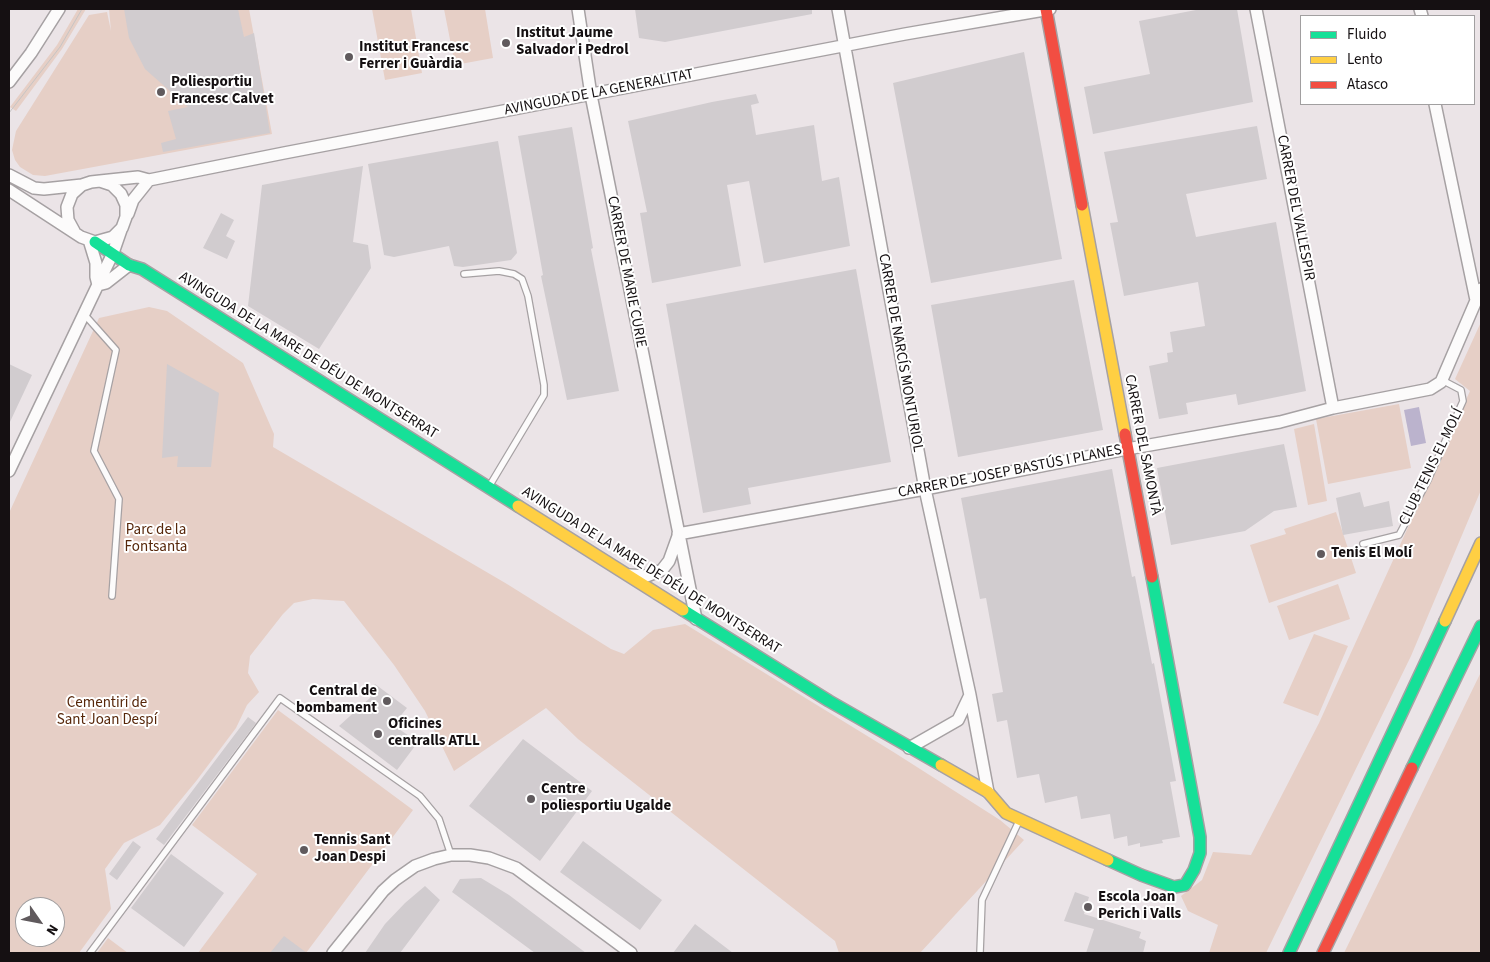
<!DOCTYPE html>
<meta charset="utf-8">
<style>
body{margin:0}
#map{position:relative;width:1490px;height:962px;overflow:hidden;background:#ebe4e7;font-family:"Source Sans 3",sans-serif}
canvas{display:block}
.frame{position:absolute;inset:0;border:10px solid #151012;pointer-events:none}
.legend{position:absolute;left:1300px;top:15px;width:175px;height:90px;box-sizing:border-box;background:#fff;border:1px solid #a19fa0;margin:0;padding:6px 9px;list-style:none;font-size:15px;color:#151012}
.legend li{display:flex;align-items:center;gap:10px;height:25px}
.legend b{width:25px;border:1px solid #a19fa0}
.north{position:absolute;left:15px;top:897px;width:50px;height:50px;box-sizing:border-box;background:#fff;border:1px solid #a19fa0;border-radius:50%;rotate:123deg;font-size:14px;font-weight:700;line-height:20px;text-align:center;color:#151012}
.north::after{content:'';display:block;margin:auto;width:18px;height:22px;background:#605a5d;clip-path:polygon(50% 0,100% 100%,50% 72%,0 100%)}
</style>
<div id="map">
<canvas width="1490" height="962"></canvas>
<div class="frame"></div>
<ul class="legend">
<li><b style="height:6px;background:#16e098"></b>Fluido</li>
<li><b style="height:6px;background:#ffcf43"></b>Lento</li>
<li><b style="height:6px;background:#f24e42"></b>Atasco</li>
</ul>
<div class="north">N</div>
</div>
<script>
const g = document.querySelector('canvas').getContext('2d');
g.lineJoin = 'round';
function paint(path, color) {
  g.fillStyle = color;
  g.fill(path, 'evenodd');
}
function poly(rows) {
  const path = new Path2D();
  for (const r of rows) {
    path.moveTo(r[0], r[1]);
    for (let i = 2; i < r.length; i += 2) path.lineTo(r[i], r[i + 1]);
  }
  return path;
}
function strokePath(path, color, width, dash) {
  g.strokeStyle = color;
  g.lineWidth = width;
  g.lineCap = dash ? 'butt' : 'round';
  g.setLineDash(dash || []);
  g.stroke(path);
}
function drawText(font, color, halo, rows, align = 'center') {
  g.font = font + ' "Source Sans 3",sans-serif';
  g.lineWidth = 4;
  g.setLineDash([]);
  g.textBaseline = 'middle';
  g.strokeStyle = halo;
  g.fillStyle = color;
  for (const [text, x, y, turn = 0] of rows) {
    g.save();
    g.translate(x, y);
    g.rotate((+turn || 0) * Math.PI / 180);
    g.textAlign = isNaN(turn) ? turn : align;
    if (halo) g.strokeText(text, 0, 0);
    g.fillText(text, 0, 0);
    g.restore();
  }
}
paint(poly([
 [78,9,86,9,62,49,16,111,10,107,57,45],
 [109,9,249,9,272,134,45,176,33,175,20,167,15,160,12,150,16,131,89,15,107,12,111,31],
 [372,9,411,9,422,73,385,80],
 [444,9,485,9,493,58,455,65],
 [149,307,167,311,243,363,274,434,273,447,507,584,611,649,624,654,653,630,685,624,895,753,1000,820,1024,840,920,953,839,953,835,941,578,739,546,708,454,771,425,711,394,665,344,601,313,599,294,603,283,614,250,656,248,673,259,692,247,705,236,728,197,780,160,825,124,843,105,869,111,909,79,953,9,953,9,513,99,318],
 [25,907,55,907,55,937,25,937],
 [1481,322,1481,490,1411,656,1266,953,1209,953,1218,925,1188,911,1181,896,1202,880,1213,852,1251,855,1319,723,1470,391,1455,379],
 [1399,404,1411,468,1328,484,1316,419],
 [1314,424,1327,501,1308,505,1294,429],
 [1336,512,1356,573,1269,603,1250,545,1286,534,1284,529],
 [1338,584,1350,619,1289,640,1277,606],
 [1314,634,1348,646,1318,716,1283,703],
 [1481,672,1481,953,1344,953,1409,820],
 [278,710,413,810,306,953,198,953,257,874,192,825],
 [108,938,128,953,97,953]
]), '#e6cfc6');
paint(poly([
 [1419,407,1426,443,1411,446,1404,410]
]), '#bbb3cd');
paint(poly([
 [124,9,238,9,244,37,254,33,270,133,163,152,161,143,176,139,168,111,188,107,145,69,129,38],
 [635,9,812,9,812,14,665,42,639,38],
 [1201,9,1237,9,1253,102,1093,134,1084,87,1150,74,1139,21],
 [1024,52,1062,259,931,283,893,83],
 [756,94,759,103,751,105,756,135,814,125,822,181,839,177,850,246,764,263,749,181,727,185,741,266,652,283,640,213,647,212,628,121,712,102],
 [1257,126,1267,179,1186,194,1196,237,1276,222,1306,391,1238,405,1236,394,1186,403,1188,414,1159,419,1149,366,1168,362,1167,353,1173,352,1170,332,1205,326,1198,282,1124,296,1110,223,1118,222,1104,152],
 [572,127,593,248,591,249,619,391,567,400,541,276,543,275,518,136],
 [498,141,517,253,511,260,463,267,454,266,449,246,394,257,384,255,368,164],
 [363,166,353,242,368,245,371,268,319,349,248,306,262,185],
 [221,213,234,220,226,236,235,241,227,259,203,248],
 [856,269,891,462,748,488,751,504,703,513,666,304],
 [1074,280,1103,430,958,457,931,305],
 [9,364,32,375,9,424],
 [167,364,219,393,211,467,177,467,178,456,162,458],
 [1284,444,1297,507,1274,511,1245,531,1171,545,1157,468],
 [1112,469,1132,577,1135,576,1152,664,1154,663,1176,781,1170,782,1180,837,1162,840,1163,843,1140,847,1140,843,1128,846,1127,836,1114,839,1110,814,1081,819,1077,796,1045,803,1039,774,1017,778,1007,720,997,722,992,694,1003,692,986,598,980,599,961,498],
 [1360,492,1364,507,1389,501,1393,526,1343,535,1336,498],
 [375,684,407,708,393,725,418,742,397,770,339,726,371,697,367,694],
 [248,717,256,723,164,845,156,839],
 [523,739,592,791,540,861,469,806],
 [133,841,141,847,117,880,109,874],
 [583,841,662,900,640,930,560,872],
 [171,854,224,893,184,947,131,908],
 [481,878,509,895,586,953,535,953,452,892,460,879],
 [425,886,440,900,400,953,365,953,385,924,405,903],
 [1075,892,1089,897,1084,914,1141,932,1139,938,1146,941,1143,953,1086,953,1094,929,1064,921],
 [695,924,733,953,673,953],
 [284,936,307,953,270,953]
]), '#d1cccf');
const lane = poly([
 [464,274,499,271,514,274,522,279,528,296,544,385,544,395,490,485],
 [84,314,116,350,94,451,119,499,112,596],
 [1363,544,1399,535,1428,480,1463,401,1461,390,1442,380],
 [90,953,280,698,420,796,439,819,451,855],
 [980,953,982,900,1019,821]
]);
const street = poly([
 [578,9,591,95,696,619],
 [838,9,925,489,970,695,988,792],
 [1256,9,1333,408],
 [1420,9,1422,16],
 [9,82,31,53,59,9],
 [1435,104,1476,300],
 [9,175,34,188,44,189,82,185,91,182,100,181,112,185,121,194,126,205,126,217,122,228,113,237,95,242,81,237,9,190],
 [100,181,138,177,149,180,284,153,905,34,1050,9],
 [128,214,133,200,149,180],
 [74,231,68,220,67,207,72,194,82,185],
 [89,240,96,263,96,277,98,285],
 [98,285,106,283,129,265],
 [9,471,113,253,121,230],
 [678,534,925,489,1127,449,1280,422,1333,408,1430,389,1441,382,1481,289],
 [630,575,647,576,662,570,669,561,678,536],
 [909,748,958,720,970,695],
 [333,953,383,891,395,880,415,866,434,859,451,855,470,855,489,858,516,868,631,953]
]);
const fast = poly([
 [95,242,129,265,142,269,518,506],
 [683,610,829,701,941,765],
 [1412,768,1481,626],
 [1108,860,1141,875,1174,887,1185,885,1194,870,1200,853,1200,837,1152,577],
 [1289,953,1445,621]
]);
const slow = poly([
 [1082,205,1125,434],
 [518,506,683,610],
 [1445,621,1481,543],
 [941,765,988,792,1006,813,1108,860]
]);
const jam = poly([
 [1046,9,1082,205],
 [1125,434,1152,577],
 [1323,953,1412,768]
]);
strokePath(lane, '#a6a1a3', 8);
strokePath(street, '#a6a1a3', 14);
strokePath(fast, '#a6a1a3', 14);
strokePath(slow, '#a6a1a3', 14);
strokePath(jam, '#a6a1a3', 14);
strokePath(lane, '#fcfbfb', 5.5);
strokePath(street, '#fcfbfb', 11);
strokePath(fast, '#16e098', 11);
strokePath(slow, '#ffcf43', 11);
strokePath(jam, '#f24e42', 11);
strokePath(poly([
 [9,113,60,47,82,9]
]), '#c6c5c5', 1);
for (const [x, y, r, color] of [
 [506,43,5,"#605a5d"],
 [349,57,5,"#605a5d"],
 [161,92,5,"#605a5d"],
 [1321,554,5,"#605a5d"],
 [387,701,5,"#605a5d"],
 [378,734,5,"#605a5d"],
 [531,799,5,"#605a5d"],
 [304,850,5,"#605a5d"],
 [1088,907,5,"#605a5d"]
]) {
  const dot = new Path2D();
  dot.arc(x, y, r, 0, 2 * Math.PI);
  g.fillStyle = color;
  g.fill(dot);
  strokePath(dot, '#fff', 2);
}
drawText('bold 15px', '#151012', '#fff', [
 ["Institut Jaume",516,34],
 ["Salvador i Pedrol",516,51],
 ["Institut Francesc",359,48],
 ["Ferrer i Guàrdia",359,65],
 ["Poliesportiu",171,83],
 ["Francesc Calvet",171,100],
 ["Tenis El Molí",1331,554],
 ["Central de",377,692,"right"],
 ["bombament",377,709,"right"],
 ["Oficines",388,725],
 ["centralls ATLL",388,742],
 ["Centre",541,790],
 ["poliesportiu Ugalde",541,807],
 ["Tennis Sant",314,841],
 ["Joan Despi",314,858],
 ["Escola Joan",1098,898],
 ["Perich i Valls",1098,915]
], 'left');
drawText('15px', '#151012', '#fff', [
 ["AVINGUDA DE LA GENERALITAT",599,93,-11],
 ["CARRER DEL VALLESPIR",1295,208,79],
 ["CARRER DE MARIE CURIE",626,272,79],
 ["CARRER DE NARCÍS MONTURIOL",900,353,80],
 ["AVINGUDA DE LA MARE DE DÉU DE MONTSERRAT",308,356,32],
 ["CARRER DEL SAMONTÀ",1142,445,79],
 ["CLUB TENIS EL MOLÍ",1432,467,-64],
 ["CARRER DE JOSEP BASTÚS I PLANES",1010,472,-11],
 ["AVINGUDA DE LA MARE DE DÉU DE MONTSERRAT",651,571,32]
]);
drawText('15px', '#562609', '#fff', [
 ["Parc de la",156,531],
 ["Fontsanta",156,548],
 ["Cementiri de",107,704],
 ["Sant Joan Despí",107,721]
]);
</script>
